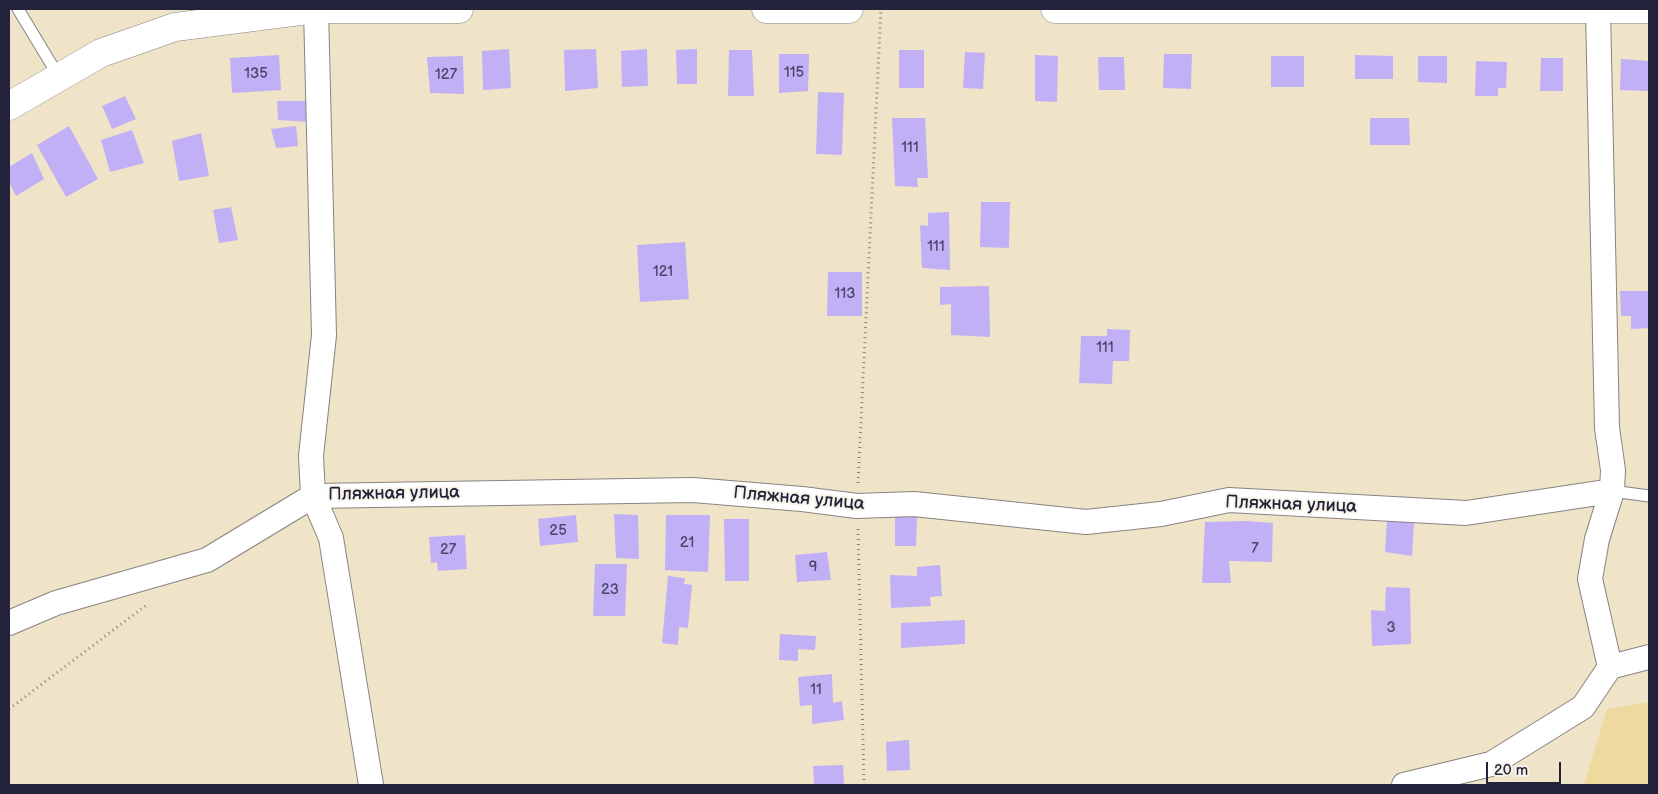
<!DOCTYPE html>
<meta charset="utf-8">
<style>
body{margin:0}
#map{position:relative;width:1658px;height:794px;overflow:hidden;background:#efe4c8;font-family:"Balsamiq Sans",sans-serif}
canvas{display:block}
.frame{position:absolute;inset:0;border:10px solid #22223b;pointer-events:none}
.scale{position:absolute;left:1486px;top:762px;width:75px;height:22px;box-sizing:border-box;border:2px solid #22223b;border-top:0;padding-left:6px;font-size:15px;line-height:18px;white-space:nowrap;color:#22223b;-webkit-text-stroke:4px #f7f3e8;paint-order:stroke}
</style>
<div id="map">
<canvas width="1658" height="794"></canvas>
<div class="frame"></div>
<div class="scale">20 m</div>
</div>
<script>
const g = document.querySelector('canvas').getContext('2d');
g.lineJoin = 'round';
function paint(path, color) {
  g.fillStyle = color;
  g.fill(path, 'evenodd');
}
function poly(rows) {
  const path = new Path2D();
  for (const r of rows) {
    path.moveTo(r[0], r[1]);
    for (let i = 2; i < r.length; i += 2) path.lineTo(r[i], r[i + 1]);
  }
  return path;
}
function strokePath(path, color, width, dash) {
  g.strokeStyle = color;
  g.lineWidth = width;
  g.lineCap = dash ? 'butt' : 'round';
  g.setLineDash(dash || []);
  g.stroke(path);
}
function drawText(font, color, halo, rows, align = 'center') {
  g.font = font + ' "Balsamiq Sans",sans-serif';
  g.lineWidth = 4;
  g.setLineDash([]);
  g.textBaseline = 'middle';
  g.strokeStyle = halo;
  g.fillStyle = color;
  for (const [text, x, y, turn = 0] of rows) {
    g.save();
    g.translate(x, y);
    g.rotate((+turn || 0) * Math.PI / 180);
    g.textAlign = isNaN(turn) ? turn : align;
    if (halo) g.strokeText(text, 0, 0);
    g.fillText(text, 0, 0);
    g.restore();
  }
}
paint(poly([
 [1649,702,1649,785,1584,785,1607,709]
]), '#eeda9e');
paint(poly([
 [509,49,511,88,483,90,482,51],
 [596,49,598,88,565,91,564,50],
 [647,49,648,86,622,87,621,51],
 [697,49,697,84,677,84,676,50],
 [729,50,752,50,754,96,728,96],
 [899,50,924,50,924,88,899,88],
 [965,52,985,53,983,89,963,88],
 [779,54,809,54,808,91,779,93],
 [1164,54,1192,54,1191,89,1163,88],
 [279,55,281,90,232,93,230,58],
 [1035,55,1058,56,1057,102,1035,101],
 [1355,55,1393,56,1393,79,1355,79],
 [463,56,464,94,430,93,427,57],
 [1271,56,1304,56,1304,87,1271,87],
 [1418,56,1447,56,1447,83,1418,82],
 [1098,57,1124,57,1125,90,1099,90],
 [1541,58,1563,58,1563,91,1540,91],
 [1621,59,1649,61,1649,91,1620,90],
 [1476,61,1507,62,1506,88,1498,88,1498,96,1475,96],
 [818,92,844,93,842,155,816,154],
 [125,96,136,119,112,129,102,106],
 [277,101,310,101,311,122,278,120],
 [892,118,925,118,928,178,917,178,918,187,895,186],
 [1370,118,1409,118,1410,145,1370,145],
 [69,126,98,179,66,197,37,145],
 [296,126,298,146,276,148,271,129],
 [132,130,144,163,110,172,101,140],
 [201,133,209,176,179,181,172,141],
 [32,153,44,179,16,196,9,182,9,167],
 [981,202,1010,202,1009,248,980,247],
 [231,207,238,240,219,243,213,210],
 [949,212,950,270,922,268,920,225,928,226,928,213],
 [685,242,689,299,640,302,637,245],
 [828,272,862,272,862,316,827,316],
 [989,286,990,337,951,335,951,304,940,305,940,287],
 [1620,291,1649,291,1649,328,1631,329,1631,316,1621,316],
 [1107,329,1130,330,1129,361,1113,361,1112,384,1079,383,1081,336,1107,336],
 [614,514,638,515,639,559,616,558],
 [576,515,578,542,540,546,538,519],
 [666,515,710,515,708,572,665,570],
 [895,517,917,517,916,546,895,546],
 [724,519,749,519,749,581,725,581],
 [1387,520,1414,523,1412,556,1385,552],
 [1247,521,1273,523,1272,562,1229,561,1231,583,1202,583,1205,522],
 [465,535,467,569,438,571,437,562,431,563,429,537],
 [827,552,831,580,797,582,795,555],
 [595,564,627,564,625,616,593,616],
 [940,565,942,596,930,597,931,606,891,608,890,575,917,576,917,567],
 [668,576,685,578,684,584,692,585,688,628,679,627,678,645,662,643],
 [1386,587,1410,588,1411,644,1372,646,1371,610,1385,611],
 [965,620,965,644,901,648,901,623],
 [780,634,816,636,815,650,798,649,798,661,779,660],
 [832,674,833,703,842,701,844,720,812,724,812,705,800,706,798,677],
 [909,740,910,770,887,771,886,742],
 [843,765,844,785,814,785,813,766]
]), '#c1b0f5');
const lane = poly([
 [18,9,59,77],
 [1612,491,1649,496]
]);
const street = poly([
 [316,9,324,335,311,456,313,496,331,538,371,785],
 [1598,10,1607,428,1613,470,1612,491,1597,539,1590,579,1610,667],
 [9,623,56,603,207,560,313,496,693,490,802,499,857,506,914,504,1086,522,1161,514,1229,500,1466,513,1612,491],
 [1404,785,1491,764,1583,707,1610,667,1649,657]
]);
const secondary = poly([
 [766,9,849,9],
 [1055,9,1649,9],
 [9,106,101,53,175,27,316,9,459,9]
]);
strokePath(lane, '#888382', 13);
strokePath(street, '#888382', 26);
strokePath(secondary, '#888382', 29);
strokePath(poly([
 [858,483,881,9],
 [858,529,864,785],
 [9,709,148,604]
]), '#888382', 3, [1, 4]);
strokePath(lane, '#fff', 11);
strokePath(street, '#fff', 24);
strokePath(secondary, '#fff', 28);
drawText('15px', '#4a466a', null, [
 ["115",794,73],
 ["135",256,74],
 ["127",446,75],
 ["111",910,148],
 ["111",936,247],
 ["121",663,272],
 ["113",845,294],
 ["111",1105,348],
 ["25",558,531],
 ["21",687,543],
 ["7",1255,549],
 ["27",448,550],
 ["9",813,567],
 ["23",610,590],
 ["3",1391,628],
 ["11",816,690]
]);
drawText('18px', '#22223b', '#f7f3e8', [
 ["Пляжная улица",394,494,-1],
 ["Пляжная улица",799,499,5],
 ["Пляжная улица",1291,505,2]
]);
</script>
